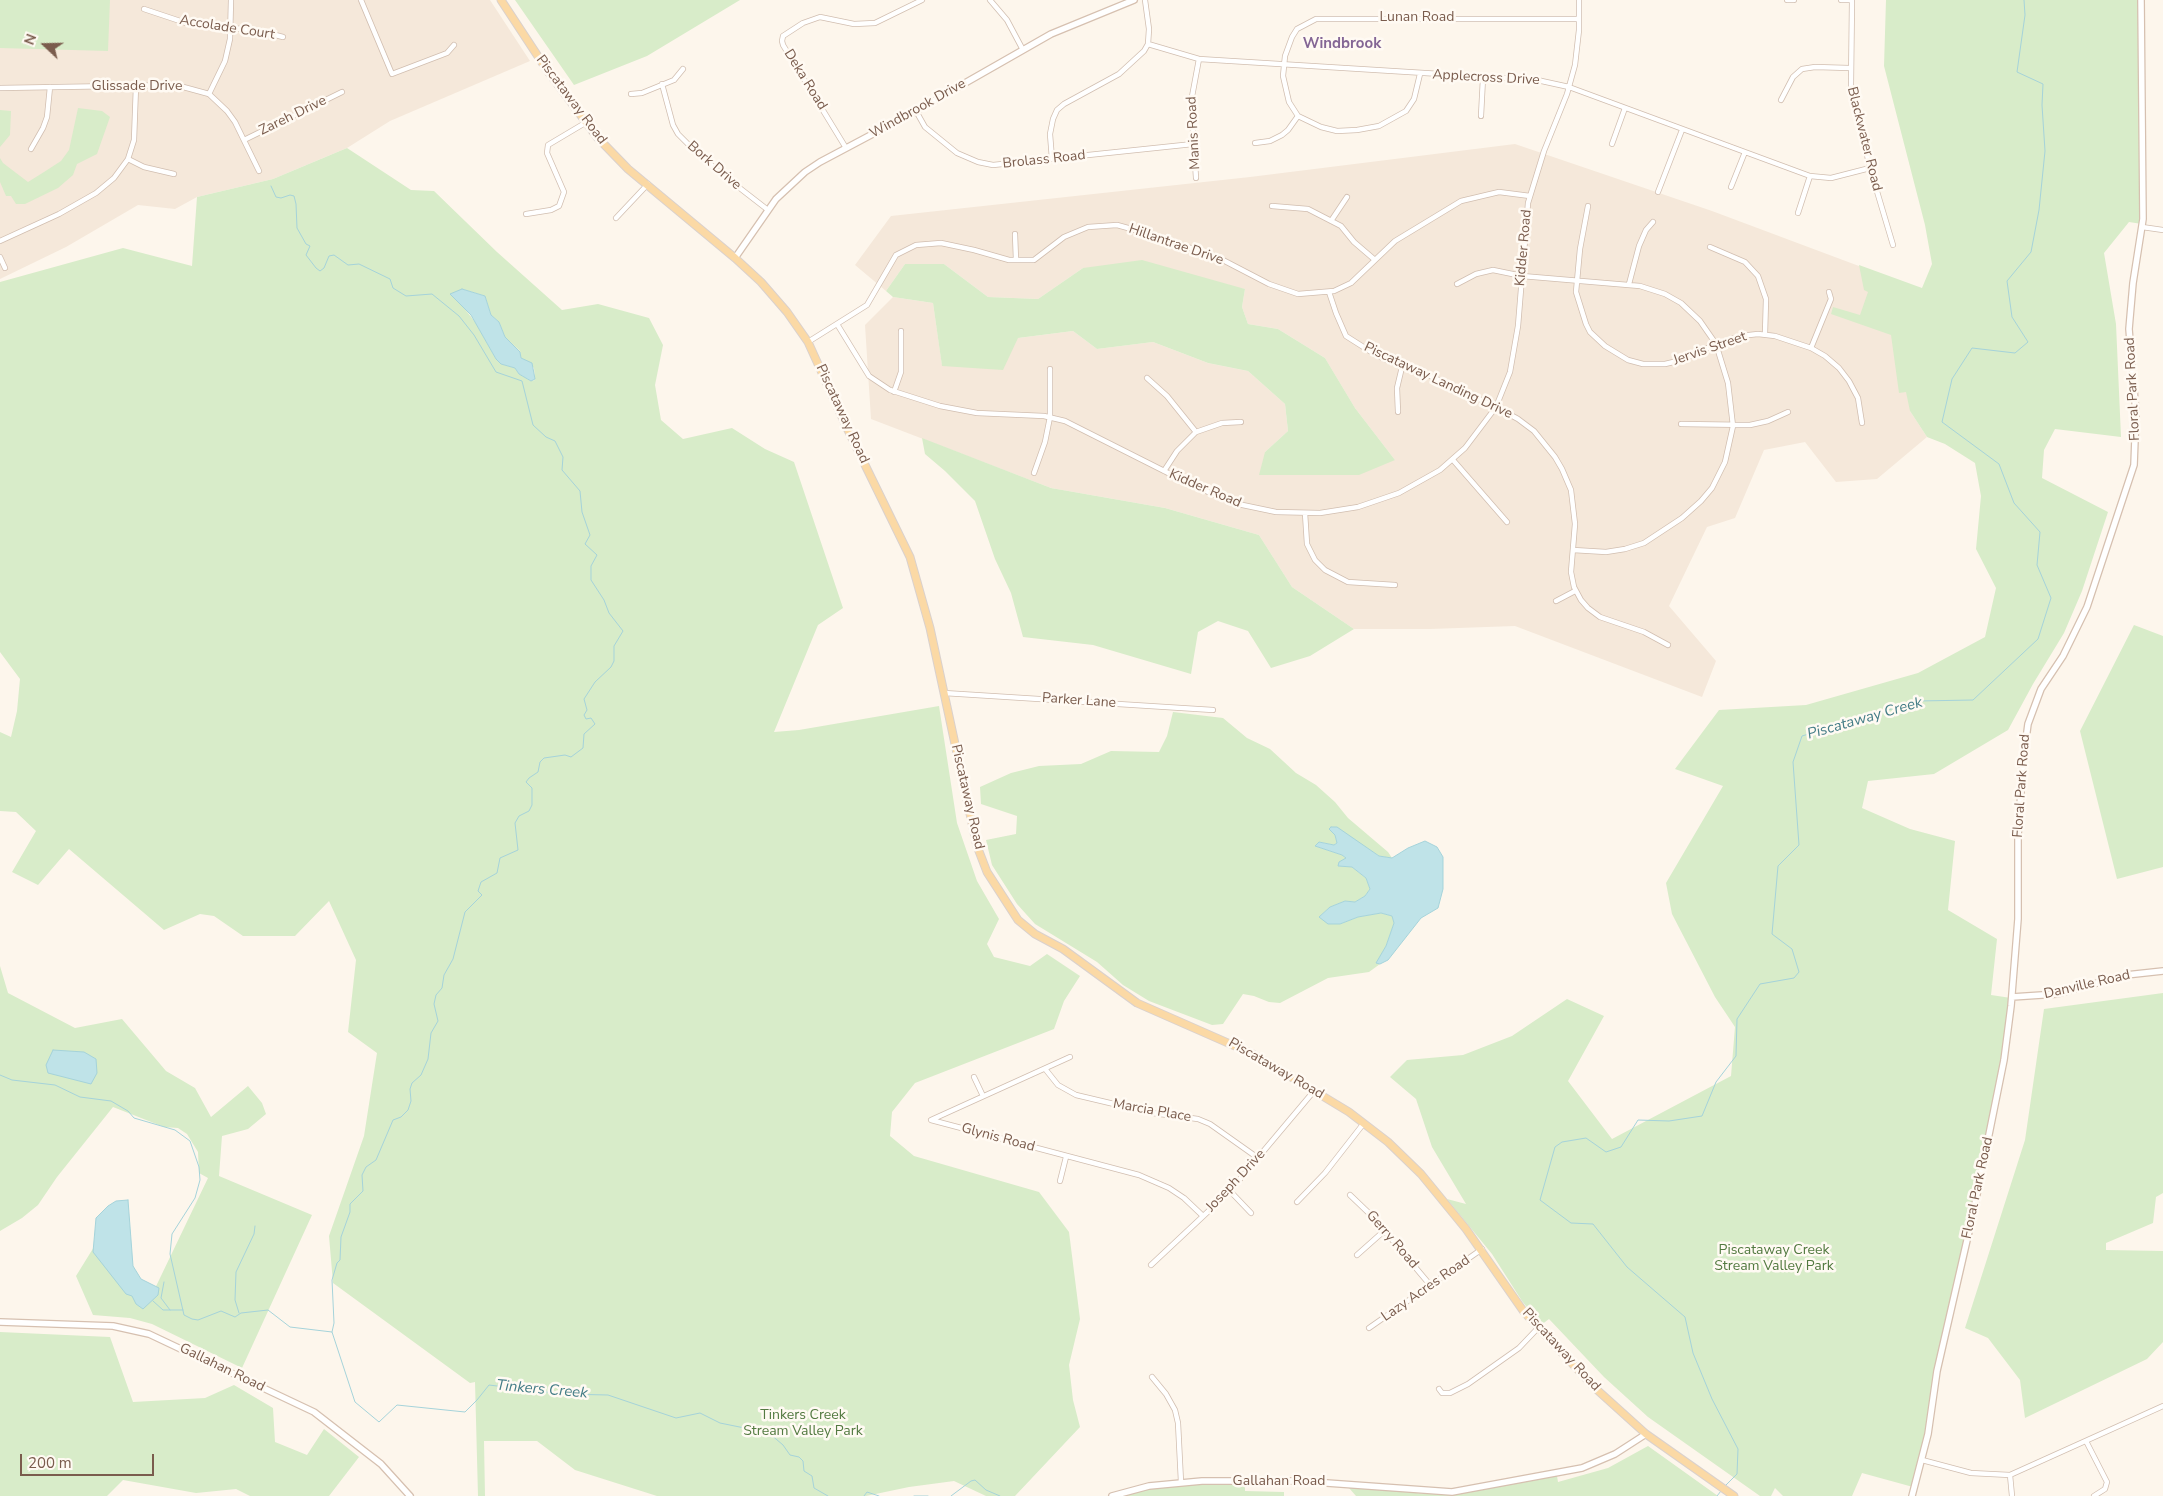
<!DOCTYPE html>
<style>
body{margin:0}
#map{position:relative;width:2163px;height:1496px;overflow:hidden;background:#fdf6ec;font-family:"Nunito Sans",sans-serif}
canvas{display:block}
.north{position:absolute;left:20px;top:20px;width:50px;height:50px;-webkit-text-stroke:4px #fffaf3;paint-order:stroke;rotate:291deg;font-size:14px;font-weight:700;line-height:20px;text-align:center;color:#7a5c4d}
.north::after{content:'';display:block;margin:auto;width:18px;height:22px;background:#7a5c4d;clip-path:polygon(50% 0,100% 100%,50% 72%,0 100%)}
.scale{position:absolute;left:20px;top:1454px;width:134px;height:22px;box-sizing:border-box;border:2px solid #7a5c4d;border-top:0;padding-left:6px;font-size:15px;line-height:18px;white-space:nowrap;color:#7a5c4d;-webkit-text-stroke:4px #fffaf3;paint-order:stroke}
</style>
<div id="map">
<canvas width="2163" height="1496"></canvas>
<div class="north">N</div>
<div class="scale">200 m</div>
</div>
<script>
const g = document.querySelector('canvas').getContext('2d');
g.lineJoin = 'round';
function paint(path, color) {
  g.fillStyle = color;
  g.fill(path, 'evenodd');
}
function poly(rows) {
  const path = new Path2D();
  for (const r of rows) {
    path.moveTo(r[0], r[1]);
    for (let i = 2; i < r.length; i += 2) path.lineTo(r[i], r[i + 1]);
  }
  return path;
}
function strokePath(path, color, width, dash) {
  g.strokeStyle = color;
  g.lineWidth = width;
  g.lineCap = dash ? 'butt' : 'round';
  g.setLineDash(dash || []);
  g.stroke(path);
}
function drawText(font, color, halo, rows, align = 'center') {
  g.font = font + ' "Nunito Sans",sans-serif';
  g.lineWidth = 5;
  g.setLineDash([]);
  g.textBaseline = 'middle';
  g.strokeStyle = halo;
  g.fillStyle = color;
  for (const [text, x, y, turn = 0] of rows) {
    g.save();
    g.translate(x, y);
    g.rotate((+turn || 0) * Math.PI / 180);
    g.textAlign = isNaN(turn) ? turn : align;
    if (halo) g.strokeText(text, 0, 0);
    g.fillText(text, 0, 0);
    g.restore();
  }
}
paint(poly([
 [0,0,490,0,530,61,390,121,347,148,273,179,197,197,175,209,138,205,66,247,0,279],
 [1515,144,1712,211,1923,290,1910,411,1927,437,1877,479,1836,482,1805,442,1764,450,1735,518,1707,527,1669,606,1716,661,1702,697,1515,626,1430,629,1354,629,1292,587,1259,535,1165,508,1051,488,871,419,865,325,893,297,933,303,942,365,1018,338,1073,331,1097,349,1153,342,1208,363,1248,371,1285,404,1288,431,1265,452,1395,460,1355,408,1325,358,1278,329,1248,324,1242,307,1245,289,1083,268,1038,299,988,297,944,264,905,264,886,291,855,265,891,216,1250,177]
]), '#f5e8da');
paint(poly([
 [0,0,110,0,108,51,0,48],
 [515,0,740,0,647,56,574,85],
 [1886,0,2140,0,2142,224,2129,222,2104,253,2116,324,2121,437,2055,429,2044,450,2042,478,2108,512,2082,591,2064,633,2033,684,2008,730,1934,774,1868,781,1862,808,1910,829,1955,841,1948,910,1997,939,1991,995,2011,998,2006,1045,1923,1448,1913,1487,1862,1473,1852,1496,1783,1496,1775,1488,1771,1496,1760,1496,1648,1417,1604,1377,1549,1319,1541,1325,1522,1301,1492,1254,1447,1199,1466,1204,1432,1147,1416,1099,1390,1077,1407,1060,1463,1055,1512,1036,1567,999,1604,1016,1568,1081,1612,1139,1731,1076,1735,1027,1715,997,1672,914,1666,883,1723,786,1675,769,1719,710,1806,705,1918,673,1985,637,1996,588,1976,549,1981,496,1975,463,1945,444,1927,437,1910,411,1906,392,1899,393,1891,335,1831,314,1833,307,1860,315,1868,292,1864,290,1859,265,1922,288,1932,264,1925,225,1884,66],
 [78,108,102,111,110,117,97,154,77,164,73,175,58,188,25,204,16,204,11,196,6,196,0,182,0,158,3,163,28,182,44,172,61,161,69,150],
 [0,110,11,111,10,135,0,147],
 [347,148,411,190,434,191,497,252,562,310,598,304,649,318,663,345,655,385,661,420,683,439,732,428,765,449,794,462,843,608,818,625,774,732,799,730,939,706,957,823,977,881,999,919,987,944,994,957,1030,966,1047,954,1080,976,1064,1001,1054,1029,915,1083,892,1112,890,1136,914,1156,1039,1192,1069,1232,1080,1319,1069,1365,1073,1400,1080,1427,1015,1496,986,1496,954,1481,909,1487,866,1496,657,1496,575,1470,537,1441,484,1441,485,1496,478,1496,475,1382,470,1383,333,1283,329,1236,364,1136,377,1053,348,1032,356,960,329,901,295,936,243,936,214,916,200,914,164,930,69,849,38,885,12,872,36,831,16,812,0,811,0,732,11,737,17,711,20,679,0,652,0,282,123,248,192,266,197,197,273,179],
 [462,289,485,296,491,315,499,322,505,337,520,351,521,358,534,368,535,380,531,381,519,374,515,368,501,364,496,359,476,323,464,308],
 [1142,260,1245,289,1242,307,1248,324,1278,329,1325,358,1355,408,1395,460,1359,475,1259,475,1265,452,1288,431,1285,404,1248,371,1208,363,1153,342,1097,349,1073,331,1018,338,1003,370,942,366,933,303,893,297,886,291,905,264,944,264,988,297,1038,299,1083,268],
 [922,438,1051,488,1165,508,1259,535,1292,587,1354,629,1310,656,1271,668,1248,631,1218,621,1198,632,1191,674,1093,645,1023,637,1011,593,995,559,975,501,945,471,925,454],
 [2134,625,2163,636,2163,867,2117,879,2080,731],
 [1173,712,1223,718,1247,738,1270,749,1296,773,1316,785,1335,802,1348,818,1388,852,1392,858,1379,856,1362,845,1335,835,1337,843,1334,845,1319,842,1315,846,1342,855,1346,858,1338,866,1352,867,1366,878,1370,889,1365,896,1355,902,1345,901,1330,907,1319,917,1340,924,1358,917,1381,913,1392,916,1394,923,1386,946,1377,963,1380,964,1369,972,1328,978,1280,1003,1269,1002,1254,996,1243,994,1223,1024,1212,1025,1149,1001,1123,985,1097,962,1035,924,1017,904,992,865,986,840,1016,834,1017,816,981,804,980,787,1011,773,1039,766,1081,764,1111,751,1159,752,1167,736],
 [0,966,8,993,75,1028,122,1019,166,1071,195,1088,211,1117,248,1086,262,1103,266,1114,248,1129,222,1136,219,1176,312,1215,242,1368,152,1324,130,1318,93,1315,76,1276,97,1242,148,1303,208,1178,199,1173,198,1152,187,1134,178,1128,164,1127,113,1107,57,1177,38,1205,22,1218,0,1231],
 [2163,993,2163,1193,2156,1197,2153,1223,2106,1243,2106,1250,2163,1251,2163,1342,2147,1359,2025,1418,2020,1380,1988,1338,1965,1328,2025,1140,2044,1009],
 [0,1332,110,1337,133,1402,205,1398,234,1385,273,1408,275,1442,307,1455,324,1429,359,1457,329,1496,250,1496,236,1489,196,1493,123,1480,107,1496,0,1496],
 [1648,1446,1718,1496,1356,1496,1349,1488,1349,1486,1426,1494,1449,1494,1557,1476,1558,1482,1608,1468],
 [1245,1483,1245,1491,1284,1492,1284,1496,1119,1496,1167,1484]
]), '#d8ecc9');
const water = poly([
 [462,289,485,296,491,315,499,322,505,337,520,352,521,358,532,363,535,379,531,381,519,374,515,368,501,364,496,359,471,315,450,294,462,289],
 [1331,827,1337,827,1379,856,1392,858,1408,848,1425,841,1437,847,1443,857,1443,889,1438,908,1421,918,1388,960,1380,964,1376,963,1386,946,1394,923,1392,916,1381,913,1358,917,1340,924,1328,924,1319,917,1330,907,1345,901,1355,902,1365,896,1370,889,1366,878,1352,867,1338,866,1339,862,1346,858,1342,855,1315,846,1319,842,1334,845,1337,843,1335,835,1329,829,1331,827],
 [53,1050,84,1052,96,1059,97,1073,91,1084,48,1073,46,1065,53,1050],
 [128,1200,133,1266,141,1279,159,1288,158,1295,143,1309,136,1304,132,1296,126,1294,93,1252,96,1218,108,1206,116,1201,128,1200]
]);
paint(water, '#bfe3e8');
strokePath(water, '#a5d3da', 1);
strokePath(poly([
 [271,186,276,197,281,198,290,195,294,196,296,204,297,228,306,244,310,246,306,255,316,268,320,271,324,268,329,256,334,255,348,265,359,264,390,279,393,288,406,296,432,294,459,316,474,335,496,372,522,381,533,425,546,437,555,441,563,457,562,470,580,491,582,512,590,535,585,544,597,555,591,566,591,580,604,600,609,613,623,631,614,646,614,661,611,667,595,682,584,699,587,710,584,715,586,719,591,718,595,724,584,734,583,748,571,757,565,755,544,758,540,762,538,772,529,778,526,782,532,788,532,805,529,811,519,816,515,823,518,850,500,858,497,873,481,882,478,891,482,895,465,912,453,959,444,975,442,988,436,995,434,1004,438,1021,431,1033,428,1059,421,1075,412,1083,410,1089,411,1101,408,1110,401,1117,393,1120,376,1160,366,1167,362,1175,363,1191,350,1204,350,1212,341,1237,340,1260,337,1263,332,1280,334,1323,332,1332],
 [0,1075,12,1080,55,1085,80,1097,111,1101,128,1111,134,1118,175,1130,190,1141,199,1167,200,1180,195,1198,172,1234,170,1254,184,1315,192,1319,198,1320,221,1311,235,1317,241,1313,268,1310,290,1327,332,1332,355,1402,379,1422,397,1405,465,1412,477,1400,489,1385,563,1394,608,1395,676,1418,700,1413,720,1423,769,1433,783,1445,790,1455,799,1457,803,1461,804,1471,812,1476,814,1488,828,1496],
 [164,1282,161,1298,170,1310],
 [153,1301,163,1310,183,1310],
 [239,1313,235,1300,236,1272,254,1234,255,1226],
 [1725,1486,1737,1474,1738,1449,1712,1399,1693,1353,1685,1317,1627,1267,1593,1224,1571,1223,1540,1200,1555,1147,1562,1142,1586,1138,1606,1152,1621,1147,1638,1120,1669,1121,1702,1116,1716,1082,1736,1056,1737,1019,1760,984,1794,978,1799,972,1792,949,1772,934,1778,866,1799,845,1793,762,1802,736,1918,701,1973,700,2038,639,2051,598,2037,565,2040,532,2014,503,1999,464,1942,422,1952,379,1972,348,2015,353,2028,342,2012,317,2007,281,2031,252,2039,210,2045,151,2042,105,2043,84,2017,72,2025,15,2024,0],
 [864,1496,867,1492,879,1496],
 [914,1496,928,1496],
 [951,1496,971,1481,975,1480,986,1490,1000,1496],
 [1717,1496,1721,1491]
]), '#a5d3da', 1);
const street = poly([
 [361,0,392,74,447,53,454,45],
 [990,0,1007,20,1023,50],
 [1787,0,1794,0],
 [1841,0,1852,0],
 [1852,0,1851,85,1870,168,1893,245],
 [144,9,186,23,260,31,283,37],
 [1148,44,1199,59,1537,80,1569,87,1810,176,1831,178,1870,168],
 [1420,74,1414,99,1406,111,1379,126,1357,130,1337,131,1321,127,1298,116,1289,102,1283,76,1285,56,1292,37,1297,29,1316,19,1579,19],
 [662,84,673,125,678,134,690,146,719,172,768,210],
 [0,88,176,85,209,94,227,111,235,122,259,171],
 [209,94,225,61,230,39,231,0],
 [631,94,642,93,674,80,683,69],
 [1781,100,1793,77,1802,69,1815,67,1849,68],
 [916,111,925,127,957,153,978,162,993,165,1193,144],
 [1481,116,1483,78],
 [244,140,342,92],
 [1255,143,1270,141,1282,135,1288,130,1298,116],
 [1612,144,1625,108],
 [846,148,783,45,782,41,783,36,803,23,820,17,854,24,875,23,922,0],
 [31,149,43,128,47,117,50,87],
 [128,159,144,167,174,174],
 [1052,159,1050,134,1053,119,1057,110,1064,104,1119,74,1144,51,1148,44,1149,29,1145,0],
 [1196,178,1191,102,1199,59],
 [1731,187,1745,152],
 [1658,192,1682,130],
 [1272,206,1308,209,1341,226,1354,242,1375,260],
 [1588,206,1580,249,1576,292,1586,324,1590,332,1605,346,1628,360,1643,364,1665,364,1682,360,1716,344,1740,336,1758,334,1775,336,1811,348,1825,356,1839,368,1849,381,1858,398,1862,423],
 [1798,213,1810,176],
 [526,214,551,210,559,206,564,192,547,153,548,145,585,123],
 [616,218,648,184],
 [1331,221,1347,197],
 [2142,227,2163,230],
 [1015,234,1016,260],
 [0,241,59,214,96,193,114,178,128,159,134,140,136,86],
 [1710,247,1745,262,1758,276,1766,299,1765,334],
 [0,257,5,268],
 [1457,284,1476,274,1493,270,1522,276,1640,286,1665,294,1681,303,1700,321,1716,344,1728,383,1733,426,1725,462,1712,488,1701,501,1682,518,1644,543,1625,549,1606,552,1573,550],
 [1629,284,1639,246,1646,230,1653,222],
 [1329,292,1336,313,1346,336,1376,355,1402,367,1409,366,1496,407,1518,419,1534,431,1555,457,1562,469,1571,490,1575,524,1571,572,1574,587,1581,600,1588,608,1600,617,1644,632,1668,645],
 [837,324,869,376,890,390,940,406,977,413,1044,416,1065,421,1188,483,1233,503,1276,512,1320,513,1358,507,1399,493,1440,470,1465,448,1496,407,1510,372,1518,326,1528,203,1544,151,1567,94,1575,65,1579,30,1579,0],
 [808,342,867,305,896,255,916,245,941,243,974,250,1009,260,1034,260,1064,237,1088,227,1117,225,1157,236,1219,258,1269,284,1298,294,1334,291,1351,283,1395,241,1461,201,1499,192,1530,196],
 [1811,348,1831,299,1829,292],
 [1147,378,1167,396,1196,432],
 [894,392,901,372,901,331],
 [1398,412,1397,388,1402,367],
 [1681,424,1750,425,1768,421,1788,412],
 [1453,460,1507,522],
 [1164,471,1177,451,1196,432,1222,423,1241,422],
 [1034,473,1045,442,1050,417,1050,369],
 [1305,513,1307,544,1315,560,1325,570,1348,582,1395,585],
 [1556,601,1575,591],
 [944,693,1213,710],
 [1070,1057,931,1120,1139,1175,1169,1188,1184,1198,1203,1216],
 [1046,1070,1058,1085,1076,1095,1152,1113,1198,1119,1210,1124,1258,1158],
 [974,1077,983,1096],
 [1060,1181,1066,1157],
 [1230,1191,1251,1213],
 [1350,1195,1373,1217,1431,1286],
 [1297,1202,1325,1173,1364,1123],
 [1357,1255,1384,1231],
 [1151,1265,1230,1191,1314,1091],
 [1369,1328,1482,1249],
 [1152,1377,1166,1394,1175,1410,1178,1423,1181,1482],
 [1439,1389,1442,1393,1450,1393,1468,1384,1519,1348,1538,1328],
 [2086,1441,2107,1482,2105,1489,2094,1496],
 [1922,1460,1971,1473,2010,1475,2163,1406],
 [2010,1475,2012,1496]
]);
const secondary = poly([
 [735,258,776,199,805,172,820,162,916,111,1051,34,1134,0],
 [2012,997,2057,994,2126,975,2163,971],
 [0,1322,113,1326,149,1334,314,1412,381,1464,410,1496],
 [1112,1496,1149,1486,1202,1481,1299,1481,1452,1492,1582,1468,1615,1454,1646,1434],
 [1912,1496,1928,1434,1937,1371,1973,1214,2004,1060,2011,1006,2018,919,2018,836,2023,762,2028,724,2041,689,2063,656,2087,607,2134,465,2136,413,2129,329,2133,283,2143,219,2141,0]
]);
const primary = poly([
 [501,0,547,70,597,137,628,169,735,258,761,282,787,312,808,342,847,428,910,557,930,628,977,846,987,872,1018,920,1035,934,1063,949,1137,1003,1253,1054,1349,1112,1388,1142,1421,1174,1466,1229,1524,1312,1595,1388,1646,1434,1734,1496]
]);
strokePath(street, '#d1beb0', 6);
strokePath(secondary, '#d6c0b0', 8);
strokePath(primary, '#dad1cd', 9);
strokePath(street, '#fff', 4.5);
strokePath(secondary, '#fff', 5.5);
strokePath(primary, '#fbd9a5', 7);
drawText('14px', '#7a5c4d', '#fffaf3', [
 ["Lunan Road",1417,18],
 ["Accolade Court",227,28,9],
 ["Applecross Drive",1486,78,3],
 ["Deka Road",805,80,58],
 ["Glissade Drive",137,87],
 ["Piscataway Road",571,100,53],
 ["Windbrook Drive",918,109,-29],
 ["Zareh Drive",293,116,-26],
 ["Manis Road",1194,133,-93],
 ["Blackwater Road",1864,139,76],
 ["Brolass Road",1044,160,-6],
 ["Bork Drive",714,166,41],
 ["Hillantrae Drive",1176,245,19],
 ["Kidder Road",1524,248,-85],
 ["Jervis Street",1710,349,-19],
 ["Piscataway Landing Drive",1438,381,25],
 ["Floral Park Road",2133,389,-93],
 ["Piscataway Road",842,414,65],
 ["Kidder Road",1205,489,23],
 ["Parker Lane",1079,701,4],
 ["Floral Park Road",2022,786,-86],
 ["Piscataway Road",967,797,77],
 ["Danville Road",2087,985,-13],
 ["Piscataway Road",1276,1069,30],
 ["Marcia Place",1152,1111,10],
 ["Glynis Road",998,1138,15],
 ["Joseph Drive",1236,1181,-47],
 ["Floral Park Road",1978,1188,-78],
 ["Gerry Road",1392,1240,49],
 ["Lazy Acres Road",1426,1289,-35],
 ["Piscataway Road",1561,1350,47],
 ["Gallahan Road",222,1368,26],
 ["Gallahan Road",1279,1482]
]);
drawText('14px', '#537a41', '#fffaf3', [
 ["Piscataway Creek",1774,1251],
 ["Stream Valley Park",1774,1267],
 ["Tinkers Creek",803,1416],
 ["Stream Valley Park",803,1432]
]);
drawText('bold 15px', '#846695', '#fffaf3', [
 ["Windbrook",1342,44]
]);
drawText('italic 15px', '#437c86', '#fffaf3', [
 ["Piscataway Creek",1865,719,-16],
 ["Tinkers Creek",542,1390,5]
]);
</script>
